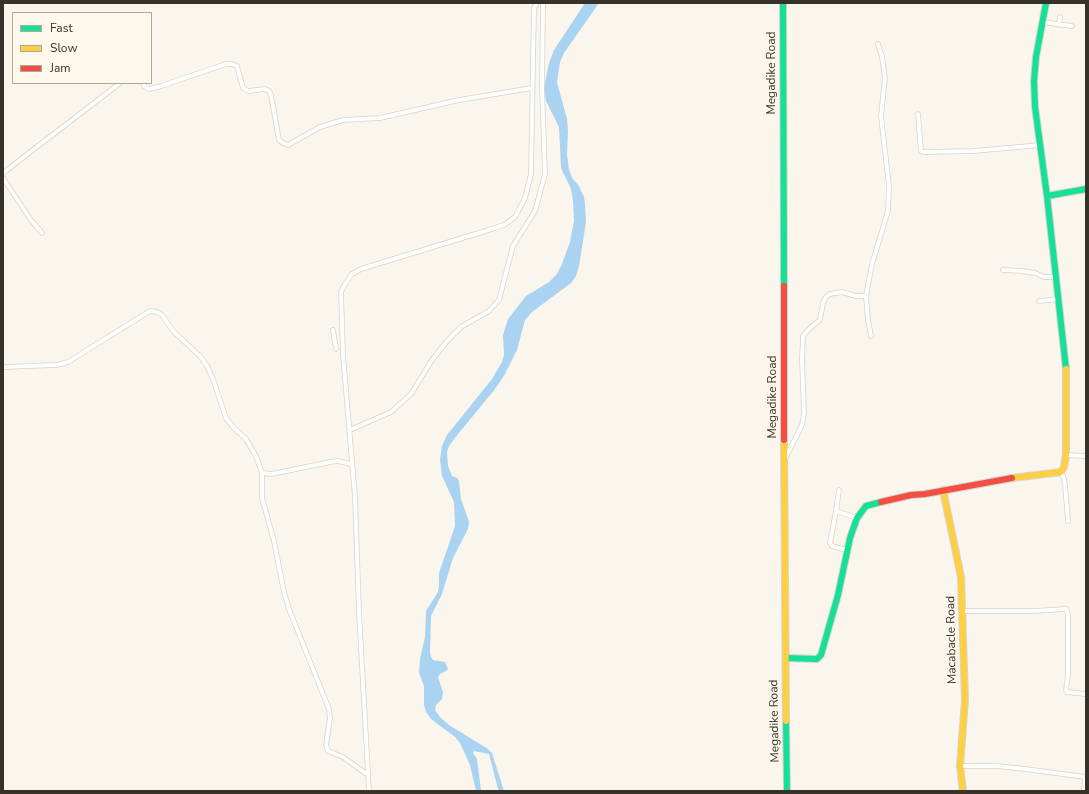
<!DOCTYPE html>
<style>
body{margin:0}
#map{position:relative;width:1089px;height:794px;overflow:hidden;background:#faf6ee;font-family:"Nunito Sans",sans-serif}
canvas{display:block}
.frame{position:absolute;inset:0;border:4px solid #363229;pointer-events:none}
.legend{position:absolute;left:12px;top:12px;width:140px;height:72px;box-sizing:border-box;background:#fef8ea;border:1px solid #aea99d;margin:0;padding:5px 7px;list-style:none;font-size:12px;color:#363229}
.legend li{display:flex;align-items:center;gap:8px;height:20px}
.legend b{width:20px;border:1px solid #aea99d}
</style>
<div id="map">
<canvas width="1089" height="794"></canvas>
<div class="frame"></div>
<ul class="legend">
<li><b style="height:5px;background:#16e098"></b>Fast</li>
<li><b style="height:5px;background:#ffcf43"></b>Slow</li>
<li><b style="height:5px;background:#f24e42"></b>Jam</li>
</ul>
</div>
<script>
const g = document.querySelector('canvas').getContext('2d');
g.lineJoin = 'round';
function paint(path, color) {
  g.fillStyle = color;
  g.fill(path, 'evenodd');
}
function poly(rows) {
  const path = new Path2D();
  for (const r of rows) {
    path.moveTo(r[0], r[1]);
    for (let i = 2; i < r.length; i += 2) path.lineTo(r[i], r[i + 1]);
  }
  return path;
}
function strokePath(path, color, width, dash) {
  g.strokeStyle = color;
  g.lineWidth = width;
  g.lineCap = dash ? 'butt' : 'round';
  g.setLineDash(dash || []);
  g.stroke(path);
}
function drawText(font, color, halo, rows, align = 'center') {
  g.font = font + ' "Nunito Sans",sans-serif';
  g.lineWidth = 3;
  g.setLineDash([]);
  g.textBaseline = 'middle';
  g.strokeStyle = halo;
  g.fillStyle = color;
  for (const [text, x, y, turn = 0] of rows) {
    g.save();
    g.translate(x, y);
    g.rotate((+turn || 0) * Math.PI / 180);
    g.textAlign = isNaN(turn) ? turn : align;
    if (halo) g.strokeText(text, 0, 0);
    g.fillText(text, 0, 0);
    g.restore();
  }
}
paint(poly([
 [585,3,599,3,564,53,560,62,557,82,567,119,568,131,567,155,569,169,572,178,579,186,584,197,585,204,586,222,579,266,576,276,571,283,532,312,525,320,517,350,505,374,495,389,454,439,449,446,447,452,448,466,452,476,457,478,459,481,461,499,469,522,468,529,453,558,442,594,431,616,430,652,431,657,433,660,445,662,448,669,446,671,440,674,438,677,443,692,442,699,436,705,435,710,440,717,449,725,488,749,492,753,504,791,499,791,498,789,489,754,474,751,473,753,477,759,481,790,481,791,476,791,470,765,460,743,455,737,431,719,426,712,424,705,424,686,419,673,420,659,425,637,426,611,438,592,439,585,439,573,455,526,454,502,442,476,440,459,442,446,447,435,492,379,502,362,504,355,503,335,508,319,526,296,549,282,557,274,562,264,570,242,574,221,573,201,571,189,561,168,559,127,546,101,544,88,549,63,554,50]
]), '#a9d3f1');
const street = poly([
 [1042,22,1072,26],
 [1059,25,1060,17],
 [143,83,144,86,149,89,161,86,226,64,232,64,237,66,243,88,248,91,265,89,269,91,271,95,279,140,283,143,288,145,320,127,343,120,380,118,459,100,532,88],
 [918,114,921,151,923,152,974,151,1040,145],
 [3,173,120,83],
 [3,178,31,220,42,233],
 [1003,270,1022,271,1035,273,1044,277,1057,277],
 [1039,301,1059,299],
 [333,330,336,349],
 [871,336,868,320,866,296,872,264,888,211,889,186,881,116,885,78,882,57,878,44],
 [3,367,57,365,68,362,150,311,157,312,162,315,174,332,200,356,207,366,213,379,226,418,234,428,246,439,256,456,262,473,262,498,274,541,284,592,289,609,329,709,330,718,326,745,328,751,343,757,368,775],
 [350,430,391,412,411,394,432,360,448,340,461,327,489,311,499,300,513,246,535,211,545,174,542,88,543,3],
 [1066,455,1086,456],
 [785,459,802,425,804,413,802,359,803,336,810,328,820,320,823,303,826,297,830,294,842,292,856,296,866,296],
 [1061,472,1063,476,1065,484,1068,521],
 [262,473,272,474,330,462,338,461,351,464],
 [836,511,839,490],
 [846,550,832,546,830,543,836,511,857,518],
 [963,611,1034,611,1066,609,1068,615,1068,675,1066,690,1067,692,1086,694],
 [960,766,997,766,1025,769,1085,777,1084,791],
 [369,791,359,612,355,497,343,355,341,292,345,284,352,274,361,269,482,232,504,225,515,217,525,198,531,174,534,8,537,3]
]);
const fast = poly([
 [783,3,784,286],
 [1046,3,1036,57,1034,81,1035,107,1047,196,1086,189],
 [1047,196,1066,369],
 [786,658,817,659,821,655,838,595,850,538,857,518,866,506,881,502],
 [786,721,787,791]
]);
const slow = poly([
 [784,440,786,721],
 [1012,478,1061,472,1064,467,1066,455,1066,369],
 [943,490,961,577,965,700,960,766,963,791]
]);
const jam = poly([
 [784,286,784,440],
 [881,502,911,495,925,494,1012,478]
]);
strokePath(street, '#d7d3cb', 5.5);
strokePath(fast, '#d7d3cb', 8);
strokePath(slow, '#d7d3cb', 8);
strokePath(jam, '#d7d3cb', 8);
strokePath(street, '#fefefc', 4);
strokePath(fast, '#16e098', 6);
strokePath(slow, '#ffcf43', 6);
strokePath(jam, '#f24e42', 6);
drawText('12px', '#363229', '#fef8ea', [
 ["Megadike Road",772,73,-90],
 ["Megadike Road",773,397,-90],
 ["Macabacle Road",952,640,-91],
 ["Megadike Road",775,721,-91]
]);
</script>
